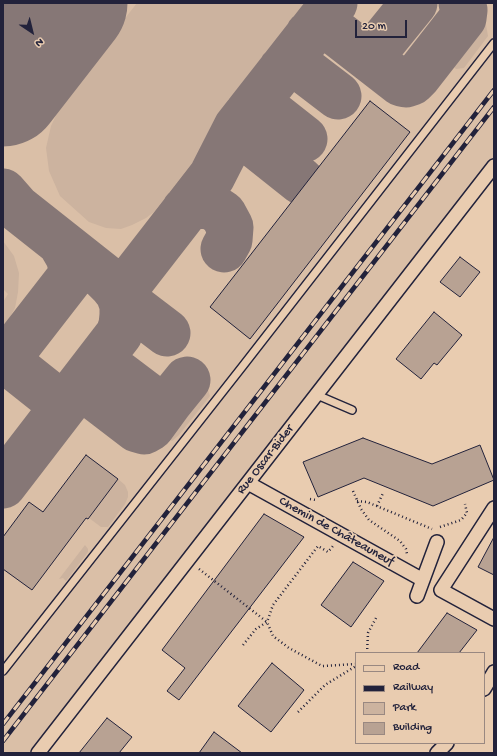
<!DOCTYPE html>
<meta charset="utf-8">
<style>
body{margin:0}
#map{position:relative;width:497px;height:756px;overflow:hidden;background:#e9ccb0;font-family:"Gochi Hand",sans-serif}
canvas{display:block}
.frame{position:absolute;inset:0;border:4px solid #22223b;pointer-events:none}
.legend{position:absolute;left:355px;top:652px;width:130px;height:92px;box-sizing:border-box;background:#e9ccb0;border:1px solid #998881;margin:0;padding:5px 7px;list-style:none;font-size:12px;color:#22223b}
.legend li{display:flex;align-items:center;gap:8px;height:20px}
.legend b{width:20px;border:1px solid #998881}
.north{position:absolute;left:12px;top:12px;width:40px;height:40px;-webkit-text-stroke:3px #e9ccb0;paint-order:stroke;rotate:145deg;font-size:11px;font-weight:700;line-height:16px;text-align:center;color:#22223b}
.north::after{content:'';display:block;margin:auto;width:14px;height:18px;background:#22223b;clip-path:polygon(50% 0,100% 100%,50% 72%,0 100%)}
.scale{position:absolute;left:355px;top:20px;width:52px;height:18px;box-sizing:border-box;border:2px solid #22223b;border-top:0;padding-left:5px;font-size:12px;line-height:14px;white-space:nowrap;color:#22223b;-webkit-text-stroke:3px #e9ccb0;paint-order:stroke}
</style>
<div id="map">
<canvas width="497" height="756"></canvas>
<div class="frame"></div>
<ul class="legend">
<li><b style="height:5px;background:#e9ccb0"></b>Road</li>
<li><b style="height:5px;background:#22223b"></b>Railway</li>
<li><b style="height:11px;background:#ccb39f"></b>Park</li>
<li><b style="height:11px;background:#b8a293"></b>Building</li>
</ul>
<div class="north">N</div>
<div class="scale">20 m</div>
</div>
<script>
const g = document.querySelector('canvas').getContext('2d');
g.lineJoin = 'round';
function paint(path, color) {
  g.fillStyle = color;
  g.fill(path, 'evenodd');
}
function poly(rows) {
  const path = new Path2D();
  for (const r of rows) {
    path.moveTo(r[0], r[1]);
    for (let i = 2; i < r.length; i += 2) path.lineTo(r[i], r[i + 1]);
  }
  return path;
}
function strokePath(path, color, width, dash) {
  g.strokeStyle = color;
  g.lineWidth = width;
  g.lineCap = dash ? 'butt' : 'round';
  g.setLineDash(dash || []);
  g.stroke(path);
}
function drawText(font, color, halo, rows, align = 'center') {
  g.font = font + ' "Gochi Hand",sans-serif';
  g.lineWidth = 3.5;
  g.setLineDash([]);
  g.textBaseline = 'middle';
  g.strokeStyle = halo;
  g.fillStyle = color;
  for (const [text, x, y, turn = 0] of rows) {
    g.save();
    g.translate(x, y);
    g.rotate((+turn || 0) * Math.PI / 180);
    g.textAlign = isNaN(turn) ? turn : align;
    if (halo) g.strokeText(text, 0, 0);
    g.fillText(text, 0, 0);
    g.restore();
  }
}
paint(poly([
 [3,3,494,3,494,166,38,753,3,753]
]), '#dabfa7');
paint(poly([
 [137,3,316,3,154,212,146,218,132,225,121,229,106,228,89,222,60,196,49,171,46,148,51,126,66,94],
 [476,20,481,20,486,25,488,36,464,68,456,69,450,63,447,58],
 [3,241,14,256,19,273,18,292,15,308,3,330,3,302,8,294,3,289],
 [195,380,199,381,207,387,210,396,179,435,172,441,157,429],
 [118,479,125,485,128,492,128,497,125,504,108,527,101,527,89,518],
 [85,545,88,549,88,552,66,581,63,578,59,579]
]), '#ccb39f');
strokePath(poly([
 [309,34,319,30,326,29,334,31,401,83,406,84,412,82,417,77,463,18,464,10,462,3],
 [364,54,376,50,414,3],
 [282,69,291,66,297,66,304,70,338,96],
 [3,94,20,67],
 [248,113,257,110,263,110,271,113,304,139],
 [230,141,240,138,252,142,301,181],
 [3,192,17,208,103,276,113,286,125,301,167,333],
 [185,210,197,205,211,206,223,214,230,227,229,240,224,249],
 [123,305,125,290,129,283,212,176,237,127,334,3],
 [12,352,12,361,17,369,56,400,65,400,72,397],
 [106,353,106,360,108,366,157,403,164,405,170,401,187,380],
 [3,364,69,279,72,268,69,257,62,245],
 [86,379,86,387,90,393,137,429,144,431,151,427,170,401],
 [3,485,119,334,122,325,123,315,123,305,119,294]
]), '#867776', 47);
strokePath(poly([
 [3,88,69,3]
]), '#867776', 117);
const building = poly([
 [370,101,410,132,250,339,210,307,370,101],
 [460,257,480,272,460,297,440,282,460,257],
 [434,312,462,335,437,365,434,363,421,379,396,359,434,312],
 [363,438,432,464,480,445,494,480,433,506,364,478,318,497,303,462,363,438],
 [86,455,118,479,88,519,86,518,32,590,3,569,3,537,29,502,43,512,86,455],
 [264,514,304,537,179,700,167,691,185,668,162,650,264,514],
 [494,537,494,575,478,567,494,537],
 [353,562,384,581,351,627,321,605,353,562],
 [447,613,477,630,459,653,417,653,447,613],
 [272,663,304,690,271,732,238,706,272,663],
 [107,718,132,737,119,753,79,753,107,718],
 [214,732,242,753,199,753,214,732]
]);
paint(building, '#b8a293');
strokePath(building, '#22223b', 1);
const service = poly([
 [317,395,352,410],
 [3,671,242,367,494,43]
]);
const minor = poly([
 [248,483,423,580],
 [494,508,441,590,494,619],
 [417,596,437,542],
 [484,689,494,672],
 [38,753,494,166],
 [437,753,447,743]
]);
strokePath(service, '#22223b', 10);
strokePath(minor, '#22223b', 16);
strokePath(poly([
 [353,491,361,509,369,520,400,541,406,549,407,554],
 [310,499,316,500],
 [357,501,367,502,432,529],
 [377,506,383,493],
 [440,527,461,520,467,513,465,504],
 [199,569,267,622,273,636,289,648,322,666,356,664],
 [243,645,256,629,267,622,273,605,318,546,328,552,333,546],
 [367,653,368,633,376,618],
 [298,712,325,685,356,666]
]), '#22223b', 2.5, [1, 3]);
strokePath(service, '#e9ccb0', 7);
strokePath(minor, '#e9ccb0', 13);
const rail = poly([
 [3,724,494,90],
 [3,741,494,107]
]);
strokePath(rail, '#22223b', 4.5);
strokePath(rail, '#e9ccb0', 3, [9]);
drawText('13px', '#22223b', '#e9ccb0', [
 ["Rue Oscar-Bider",266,460,-52],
 ["Chemin de Châteauneuf",336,532,29]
]);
</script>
